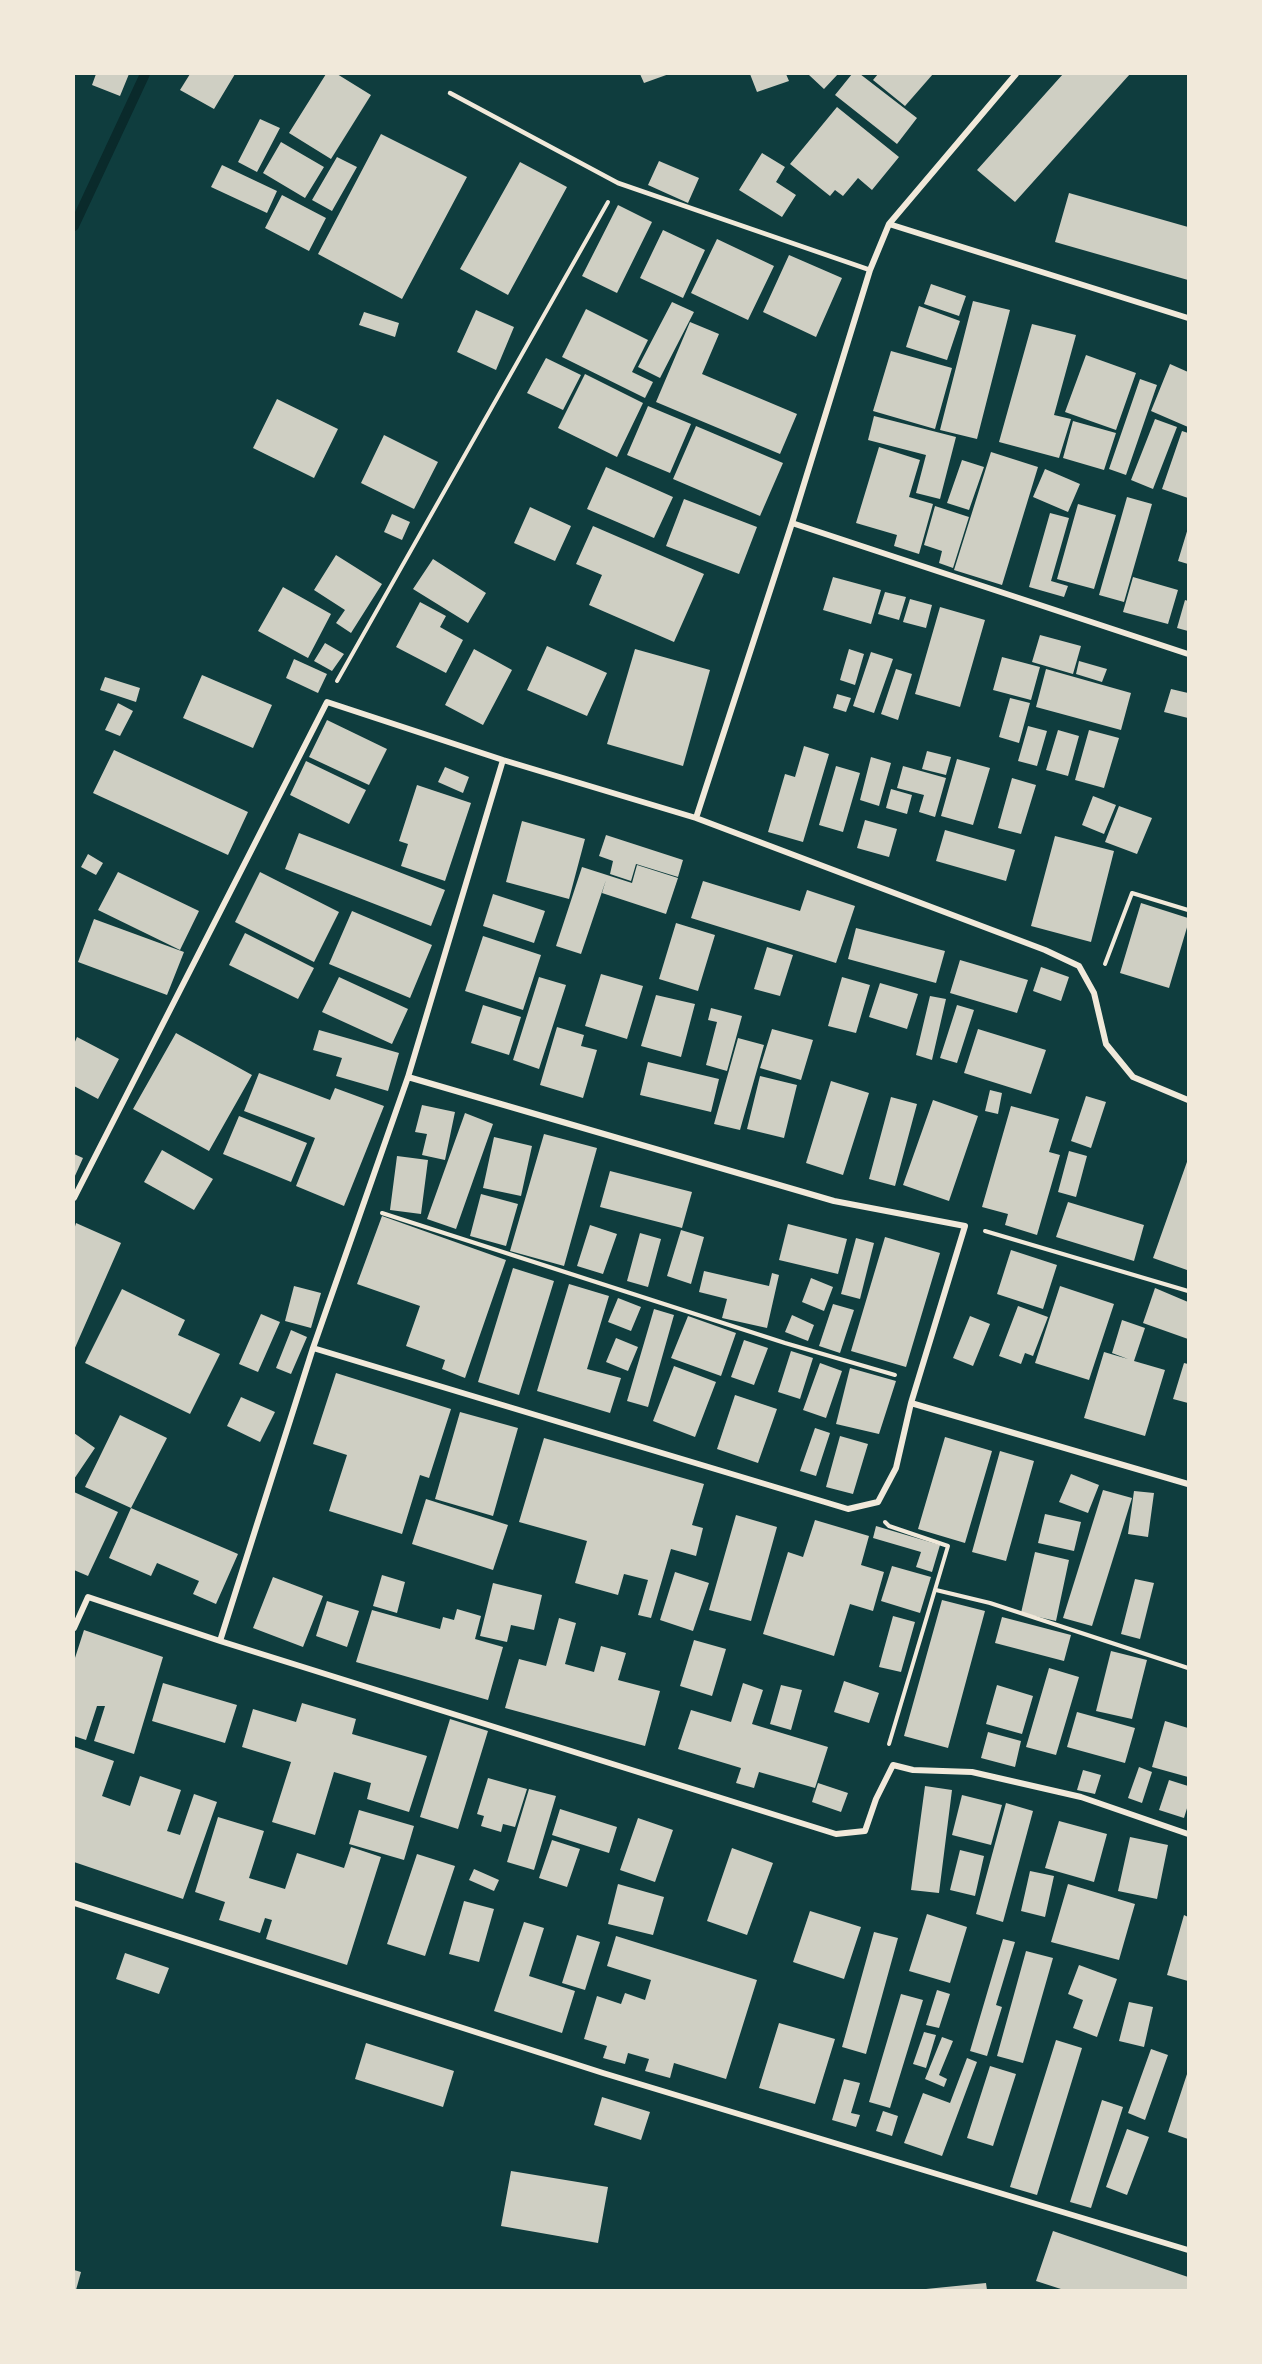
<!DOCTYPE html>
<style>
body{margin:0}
#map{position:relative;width:1262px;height:2364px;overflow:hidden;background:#0f3d3e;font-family:Literata,serif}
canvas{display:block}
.frame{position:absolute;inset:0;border:75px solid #f1e9da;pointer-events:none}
</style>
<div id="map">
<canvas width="1262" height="2364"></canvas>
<div class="frame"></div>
</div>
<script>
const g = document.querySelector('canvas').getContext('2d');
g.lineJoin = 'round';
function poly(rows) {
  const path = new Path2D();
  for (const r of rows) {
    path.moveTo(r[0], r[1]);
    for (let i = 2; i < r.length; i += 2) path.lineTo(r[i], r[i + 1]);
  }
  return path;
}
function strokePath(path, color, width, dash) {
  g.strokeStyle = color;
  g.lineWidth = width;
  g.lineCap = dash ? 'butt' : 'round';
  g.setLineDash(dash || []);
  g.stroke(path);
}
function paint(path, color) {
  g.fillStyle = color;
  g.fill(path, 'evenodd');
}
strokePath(poly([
 [74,226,145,74]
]), '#0a2a2b', 10);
paint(poly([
 [96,74,129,74,120,96,92,85],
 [190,74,235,74,214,109,180,90],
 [326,74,337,74,371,95,331,159,289,133],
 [640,74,669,74,644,83],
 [750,74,786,74,789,81,757,92],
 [811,74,838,74,824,89,809,75],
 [852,74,860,74,917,118,897,144,835,95],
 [878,74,933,74,905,106,873,80],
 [1063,74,1130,74,1015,202,977,170],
 [837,107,899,157,872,190,858,178,843,196,835,190,830,196,790,164],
 [260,119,280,128,257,172,238,162],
 [381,134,467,177,402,299,318,254],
 [281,142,324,167,305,198,263,173],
 [762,153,785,167,776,182,796,195,782,217,739,190],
 [337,157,357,167,332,211,312,200],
 [659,161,699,178,688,203,648,185],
 [520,162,567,187,508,295,460,269],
 [222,165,277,191,267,213,211,187],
 [1069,193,1188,227,1188,280,1055,242],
 [282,195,326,218,309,251,265,228],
 [618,205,652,222,617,293,582,276],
 [663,230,705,250,683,298,640,278],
 [717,239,774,266,748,320,691,293],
 [789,255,842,278,816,337,763,312],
 [931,284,966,296,959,316,924,304],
 [973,301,1010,310,977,439,940,430],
 [672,302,694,312,660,378,638,367],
 [919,306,960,321,947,360,906,347],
 [586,309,648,340,632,372,653,382,645,398,562,357],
 [476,310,514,327,496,370,457,352],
 [364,312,399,323,395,337,359,325],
 [690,322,719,334,702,374,797,414,780,454,656,402],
 [1032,324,1076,335,1054,415,1071,419,1059,458,999,442],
 [891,351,952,368,935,429,873,411],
 [1086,355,1136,373,1116,430,1065,412],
 [546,358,581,375,563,410,527,393],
 [1170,364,1188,372,1188,427,1151,411],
 [585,374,643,403,617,457,558,428],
 [1140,379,1157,385,1126,475,1109,469],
 [277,399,338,429,314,478,253,448],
 [648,406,691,424,670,473,627,455],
 [874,416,956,437,940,499,916,493,926,455,868,440],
 [1155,419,1177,427,1153,489,1131,480],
 [1073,421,1116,433,1104,470,1063,458],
 [696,426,783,463,760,516,673,479],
 [1182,431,1188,433,1188,498,1162,489],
 [384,435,438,462,414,509,361,483],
 [879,447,920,460,909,497,933,504,919,554,894,546,897,535,856,523],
 [991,452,1038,467,1002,585,954,570],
 [962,460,984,467,969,510,947,503],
 [606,467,673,497,654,538,587,509],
 [1045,469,1080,484,1068,512,1033,497],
 [1127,497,1152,504,1124,602,1099,595],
 [684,499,757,527,739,574,666,546],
 [1078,504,1116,515,1094,589,1057,579],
 [935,506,969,517,953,568,939,563,942,551,924,545],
 [530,507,571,526,555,561,514,543],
 [1050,513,1069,518,1051,581,1068,586,1064,597,1029,587],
 [392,514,410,522,402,540,384,532],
 [593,526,704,574,674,642,589,605,602,575,576,564],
 [1188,528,1188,564,1178,561],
 [336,555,382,584,351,633,336,623,345,610,314,590],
 [433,559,486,593,468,623,413,589],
 [833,577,881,590,871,624,823,610],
 [1133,577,1178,590,1168,624,1123,612],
 [283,587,331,614,308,658,258,631],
 [885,592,906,597,899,620,878,614],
 [910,599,932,605,926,628,903,622],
 [1185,600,1188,601,1188,631,1177,628],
 [420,602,446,616,440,627,463,640,446,673,396,647],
 [940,607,985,620,960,707,915,694],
 [1040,635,1081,646,1073,674,1032,662],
 [325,643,344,654,332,671,314,661],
 [547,646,607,673,587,716,527,690],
 [474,649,512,670,483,725,445,705],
 [635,649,710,670,683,766,607,744],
 [849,649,864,654,855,685,840,680],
 [871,652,893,659,874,713,853,706],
 [1002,657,1040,667,1031,700,993,690],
 [294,659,327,674,318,693,286,678],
 [1079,661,1107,669,1102,682,1076,674],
 [896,669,912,674,898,720,881,714],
 [1046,669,1131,693,1121,730,1036,707],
 [202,675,272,705,253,748,183,718],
 [105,677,140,688,136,702,100,690],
 [1171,689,1188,693,1188,718,1164,712],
 [837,694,851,698,846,712,833,708],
 [1010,698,1030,703,1019,743,999,737],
 [118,703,133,711,120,736,105,730],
 [327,720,387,749,369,785,309,757],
 [1028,726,1047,731,1037,766,1018,761],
 [1058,730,1079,736,1068,776,1046,770],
 [1089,730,1119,738,1104,788,1075,780],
 [804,746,829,754,803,842,768,832,785,774,795,777],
 [114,750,248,812,228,855,93,793],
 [927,751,951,757,946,775,922,769],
 [871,757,891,763,879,806,860,800],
 [957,759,990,768,973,825,941,816],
 [306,761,366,790,349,824,290,795],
 [836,766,860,773,843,832,819,825],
 [903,766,946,778,935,817,919,812,924,795,897,788],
 [445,767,469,777,463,793,438,782],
 [1012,778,1036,785,1021,834,998,828],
 [417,785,471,803,445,881,401,866,408,844,399,841],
 [891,789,912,795,907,814,886,808],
 [1093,796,1116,805,1104,834,1082,825],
 [1119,806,1152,818,1137,854,1105,842],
 [865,820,897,829,889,857,857,848],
 [522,821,585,839,569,899,506,882],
 [945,830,1015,850,1006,881,936,861],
 [299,833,445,890,431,926,285,869],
 [606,835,683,860,678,877,636,864,631,881,610,874,613,861,599,856],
 [1055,836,1114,851,1091,942,1031,926],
 [88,854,103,863,96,875,81,867],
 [637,865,678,878,666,914,602,893,606,880,581,954,556,946,582,867,632,883],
 [118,872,199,911,180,950,98,910],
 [260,872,339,912,314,962,235,922],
 [703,881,800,911,807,890,855,906,836,963,691,918],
 [493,894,545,911,534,943,483,926],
 [1141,903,1188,918,1188,924,1169,988,1120,973],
 [352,911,432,945,410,998,329,964],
 [94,919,184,952,167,995,78,962],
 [676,923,715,935,698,991,659,979],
 [856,928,945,951,936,983,848,959],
 [245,933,314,968,298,999,229,965],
 [483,936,541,955,523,1010,465,991],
 [767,947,793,955,780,996,754,989],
 [960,960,1028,980,1017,1013,950,993],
 [1041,967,1069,977,1061,1001,1033,991],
 [601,974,643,986,627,1039,585,1026],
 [339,977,408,1009,392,1044,322,1012],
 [539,977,566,985,539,1069,513,1060],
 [842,977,870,985,856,1033,828,1026],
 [880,983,918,994,907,1029,869,1017],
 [656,995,695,1004,681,1057,641,1046],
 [930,996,946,999,932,1060,916,1055],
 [483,1005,521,1017,509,1055,471,1043],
 [957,1005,974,1010,957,1063,940,1058],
 [711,1008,742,1016,727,1071,706,1065,717,1022,708,1020],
 [557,1027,584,1035,581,1046,597,1050,583,1098,540,1085],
 [772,1029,813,1040,801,1080,760,1068],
 [978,1029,1046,1050,1031,1094,964,1073],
 [319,1030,399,1053,388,1091,336,1076,342,1058,313,1050],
 [176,1033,252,1075,209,1151,133,1109],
 [77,1037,119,1059,98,1099,74,1086,74,1044],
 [738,1038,764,1045,740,1130,714,1124],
 [648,1062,719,1079,711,1112,640,1095],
 [259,1073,330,1100,335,1088,384,1106,344,1206,296,1186,315,1138,244,1111],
 [760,1076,797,1085,784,1138,747,1129],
 [831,1081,869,1093,843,1175,806,1163],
 [990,1090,1002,1093,998,1114,985,1111],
 [1086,1096,1106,1102,1091,1148,1071,1141],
 [891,1097,917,1104,895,1186,869,1179],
 [933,1100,978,1116,949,1201,903,1185],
 [422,1105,455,1112,445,1160,422,1155,427,1134,415,1132],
 [1011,1106,1059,1119,1049,1152,1060,1155,1037,1235,1005,1225,1008,1214,982,1207],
 [465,1113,493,1124,456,1229,427,1219],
 [239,1116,307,1143,291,1182,223,1154],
 [544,1134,597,1148,564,1266,510,1251],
 [494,1137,532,1146,521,1196,483,1188],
 [162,1150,213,1179,194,1210,144,1182],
 [1069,1151,1087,1156,1076,1197,1058,1192],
 [74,1154,83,1158,74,1178],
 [397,1156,428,1160,421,1214,390,1210],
 [1188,1159,1188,1265,1187,1270,1153,1258],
 [610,1171,692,1192,682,1228,600,1207],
 [481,1194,518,1204,506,1246,470,1236],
 [1068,1202,1144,1225,1134,1261,1056,1237],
 [382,1216,506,1260,465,1378,442,1369,445,1360,406,1346,420,1306,357,1284],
 [76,1223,121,1243,74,1350,74,1230],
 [788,1224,847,1239,838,1274,779,1260],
 [590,1225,617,1234,603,1274,577,1266],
 [681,1230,704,1237,691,1284,667,1276],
 [640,1233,661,1239,648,1287,627,1281],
 [885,1237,940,1253,906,1367,851,1351],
 [856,1238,874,1243,860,1299,841,1294],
 [1011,1250,1057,1265,1043,1309,997,1294],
 [513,1268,554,1281,519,1395,478,1382],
 [704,1271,769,1286,772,1273,779,1275,767,1328,722,1318,727,1299,699,1292],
 [811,1278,833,1287,824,1311,802,1302],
 [569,1284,609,1296,587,1369,621,1378,610,1413,537,1391],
 [294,1286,321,1293,311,1328,285,1321],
 [1060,1286,1114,1304,1089,1380,1035,1363],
 [1155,1288,1188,1302,1188,1339,1143,1323],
 [122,1289,185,1320,178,1335,220,1354,190,1414,85,1363],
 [618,1298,641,1307,631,1331,608,1322],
 [833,1304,854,1310,840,1353,819,1346],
 [1018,1306,1048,1317,1033,1356,1025,1353,1021,1364,999,1356],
 [654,1309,674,1315,648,1407,627,1401],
 [261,1314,280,1322,258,1372,239,1364],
 [792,1315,814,1325,808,1341,785,1332],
 [688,1316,736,1333,721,1376,671,1358],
 [970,1316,990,1324,973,1366,953,1358],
 [1122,1320,1145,1328,1134,1361,1165,1370,1145,1436,1084,1418,1104,1352,1128,1359,1112,1353],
 [291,1330,307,1337,291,1374,276,1368],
 [616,1338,638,1347,628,1371,606,1362],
 [744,1340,768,1348,754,1385,731,1377],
 [791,1351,813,1358,800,1399,778,1392],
 [820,1363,842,1371,826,1418,803,1410],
 [1184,1363,1188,1364,1188,1403,1173,1399],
 [674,1366,716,1382,695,1437,653,1421],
 [850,1368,896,1381,879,1434,836,1424],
 [336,1373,451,1409,429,1478,420,1475,402,1534,329,1511,347,1455,313,1444],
 [735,1395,777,1409,758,1463,717,1449],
 [241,1397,275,1412,260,1442,227,1426],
 [460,1412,518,1428,493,1516,435,1499],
 [120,1415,167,1438,131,1508,85,1487],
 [815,1428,830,1433,816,1476,800,1471],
 [74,1433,95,1448,74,1479],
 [840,1436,868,1444,853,1494,826,1487],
 [945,1437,992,1451,965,1543,918,1529],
 [544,1438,704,1484,692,1525,703,1528,696,1556,671,1549,651,1618,638,1615,648,1580,624,1574,618,1595,575,1583,587,1541,519,1522],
 [1000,1451,1034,1461,1006,1561,972,1552],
 [1071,1474,1099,1485,1088,1513,1059,1502],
 [1103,1490,1132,1498,1092,1626,1063,1618],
 [1134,1491,1154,1493,1148,1537,1128,1534],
 [74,1492,118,1512,88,1576,74,1570],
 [426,1499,508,1525,493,1570,412,1544],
 [131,1508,238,1554,216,1604,193,1594,199,1581,157,1563,151,1576,109,1558],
 [1045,1514,1081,1522,1074,1551,1038,1543],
 [736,1515,777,1527,751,1621,709,1610],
 [815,1520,869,1536,861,1565,884,1572,873,1611,850,1604,834,1656,763,1634,788,1552,803,1557],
 [876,1526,940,1545,932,1572,916,1567,921,1552,873,1538],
 [1035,1552,1069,1560,1056,1621,1021,1613],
 [892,1566,931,1577,920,1613,881,1601],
 [675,1572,709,1583,693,1631,660,1620],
 [382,1575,405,1582,397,1613,373,1606],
 [273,1577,323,1596,303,1647,253,1628],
 [1135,1579,1154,1583,1140,1639,1121,1634],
 [493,1583,542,1595,534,1630,511,1625,507,1642,480,1636],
 [942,1600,985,1611,948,1748,904,1736],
 [327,1601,359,1611,347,1647,316,1636],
 [457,1609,481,1616,475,1639,503,1647,488,1700,356,1662,372,1610,440,1629,443,1617,454,1620],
 [893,1616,915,1622,901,1672,879,1667],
 [1002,1617,1071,1635,1064,1661,995,1643],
 [559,1618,576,1623,565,1664,594,1672,601,1646,626,1653,618,1680,660,1691,645,1746,505,1708,519,1659,546,1666],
 [84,1630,163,1657,134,1754,94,1741,105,1706,97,1706,86,1740,74,1736,74,1661],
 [694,1640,726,1649,712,1696,680,1686],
 [1111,1651,1147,1660,1132,1719,1096,1711],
 [1049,1668,1079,1677,1056,1755,1026,1747],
 [844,1681,879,1693,869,1723,834,1712],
 [163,1683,237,1705,225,1743,152,1721],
 [743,1683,763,1690,752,1724,828,1747,815,1788,759,1772,754,1788,736,1783,741,1768,678,1749,691,1710,731,1722],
 [781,1685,802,1690,791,1730,770,1724],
 [997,1685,1033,1696,1022,1734,986,1724],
 [302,1703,356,1719,352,1734,427,1756,409,1812,367,1799,371,1783,334,1772,315,1835,272,1822,291,1762,242,1747,253,1709,296,1722],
 [1077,1712,1135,1728,1125,1763,1067,1747],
 [450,1719,488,1731,458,1829,420,1817],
 [1165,1721,1188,1728,1188,1777,1152,1767],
 [988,1732,1021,1741,1015,1767,981,1758],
 [74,1747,114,1761,102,1796,130,1806,140,1776,181,1790,167,1831,180,1835,194,1794,217,1802,183,1899,74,1862],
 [1139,1767,1152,1772,1142,1803,1128,1798],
 [1083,1770,1101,1775,1095,1794,1077,1790],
 [488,1778,527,1789,515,1827,503,1824,501,1832,481,1826,484,1816,477,1814],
 [1169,1780,1188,1786,1188,1805,1184,1818,1159,1810],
 [818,1783,848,1793,841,1812,812,1802],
 [925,1786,952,1790,939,1893,911,1890],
 [529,1789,556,1796,534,1870,507,1862],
 [962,1795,1002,1805,991,1845,952,1835],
 [1006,1803,1033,1811,1003,1922,976,1914],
 [560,1809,617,1827,609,1853,552,1835],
 [359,1810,414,1826,404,1860,349,1844],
 [218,1817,264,1831,249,1878,285,1889,297,1853,344,1868,351,1847,381,1857,347,1965,266,1939,272,1920,265,1918,260,1933,219,1920,225,1902,195,1892],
 [638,1818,673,1830,655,1882,620,1870],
 [1059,1821,1107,1834,1094,1882,1045,1868],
 [1130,1837,1168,1845,1157,1899,1118,1891],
 [552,1840,580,1849,567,1887,539,1878],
 [732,1848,773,1863,747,1935,707,1921],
 [960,1850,984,1856,975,1896,950,1890],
 [417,1854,455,1866,425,1956,387,1944],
 [474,1869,499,1880,494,1891,469,1880],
 [1030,1871,1054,1876,1045,1917,1021,1911],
 [618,1884,664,1897,653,1935,608,1924],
 [1068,1884,1135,1904,1119,1960,1051,1942],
 [464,1901,494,1909,479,1962,449,1954],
 [810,1911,861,1927,844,1979,793,1962],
 [927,1914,967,1927,950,1983,909,1971],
 [1184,1915,1188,1917,1188,1981,1167,1975],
 [524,1922,544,1928,529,1976,575,1991,562,2033,494,2011],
 [874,1932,898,1938,866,2054,842,2047],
 [577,1935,600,1942,585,1990,562,1983],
 [616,1936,757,1980,726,2079,674,2063,670,2078,645,2071,649,2059,628,2053,625,2064,603,2058,607,2046,584,2039,597,1996,621,2004,625,1993,645,2000,651,1980,607,1966],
 [1003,1939,1015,1942,996,2005,1002,2007,987,2056,970,2051],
 [1026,1951,1053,1958,1023,2063,997,2056],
 [125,1953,169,1968,159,1994,116,1979],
 [1079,1965,1117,1979,1097,2037,1073,2028,1083,2000,1068,1994],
 [937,1990,950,1994,939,2028,926,2025],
 [901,1994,923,2000,890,2108,869,2102],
 [1129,2002,1153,2007,1144,2047,1119,2041],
 [779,2023,835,2039,815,2104,759,2088],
 [924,2032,936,2035,926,2068,913,2064],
 [942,2037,953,2041,939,2075,947,2079,944,2087,925,2079],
 [1056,2040,1082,2048,1037,2195,1010,2187],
 [366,2043,454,2071,443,2107,355,2079],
 [1151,2049,1168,2055,1145,2120,1128,2113],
 [967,2058,977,2062,942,2156,904,2143,923,2093,950,2103],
 [990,2066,1016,2074,993,2146,967,2138],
 [1188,2071,1188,2139,1168,2132],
 [844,2079,860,2083,851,2113,860,2115,856,2127,832,2120],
 [602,2097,650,2112,641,2140,594,2125],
 [1102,2100,1123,2107,1091,2208,1070,2202],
 [883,2111,898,2116,892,2136,876,2131],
 [1127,2129,1149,2137,1127,2195,1106,2187],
 [511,2171,608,2187,598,2243,501,2226],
 [1053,2231,1188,2277,1188,2290,1064,2290,1036,2281],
 [74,2270,81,2272,76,2290,74,2290],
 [986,2283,987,2290,926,2290,926,2289]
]), '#cfcfc3');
strokePath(poly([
 [337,681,608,202],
 [1105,964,1132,893,1188,910],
 [382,1213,785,1343,895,1375],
 [985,1231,1188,1291],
 [885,1522,889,1526,948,1546,889,1744],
 [936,1590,990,1603,1188,1668]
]), '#f1e9da', 4);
strokePath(poly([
 [450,93,618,183,870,270]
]), '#f1e9da', 4.5);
strokePath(poly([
 [889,224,1188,318],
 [792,523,1188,654],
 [696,818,792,523,870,270,889,224,1016,74],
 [408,1077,834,1201,965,1226,911,1403,1188,1484],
 [74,1198,327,702,503,760,696,818,1045,950,1079,966,1094,993,1106,1044,1133,1077,1188,1100],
 [313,1348,848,1509,878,1502,896,1468,911,1403],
 [74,1628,88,1597,220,1641,836,1834,865,1831,876,1799,893,1765,913,1770,972,1772,1081,1797,1188,1834],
 [220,1641,313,1348,408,1077,503,760],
 [74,1903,603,2073,1188,2250]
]), '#f1e9da', 6);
</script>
